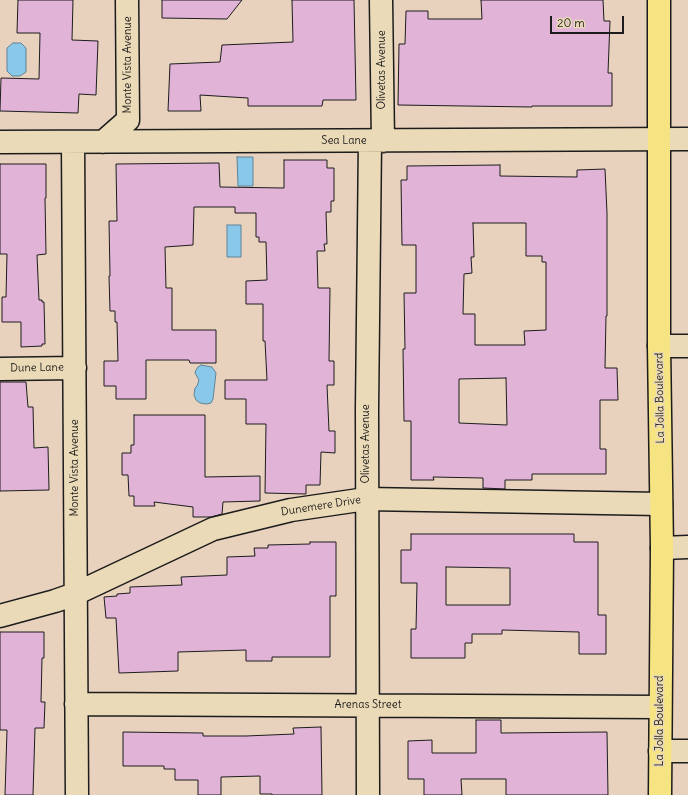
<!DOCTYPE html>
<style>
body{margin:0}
#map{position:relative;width:688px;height:795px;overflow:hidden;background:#e9d2bd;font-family:Delius,sans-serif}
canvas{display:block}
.scale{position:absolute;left:550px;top:16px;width:74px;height:18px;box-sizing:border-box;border:2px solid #1c1c1c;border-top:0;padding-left:5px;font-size:12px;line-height:14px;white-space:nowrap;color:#1c1c1c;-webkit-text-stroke:3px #ebdab7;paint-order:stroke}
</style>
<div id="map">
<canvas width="688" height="795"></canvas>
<div class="scale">20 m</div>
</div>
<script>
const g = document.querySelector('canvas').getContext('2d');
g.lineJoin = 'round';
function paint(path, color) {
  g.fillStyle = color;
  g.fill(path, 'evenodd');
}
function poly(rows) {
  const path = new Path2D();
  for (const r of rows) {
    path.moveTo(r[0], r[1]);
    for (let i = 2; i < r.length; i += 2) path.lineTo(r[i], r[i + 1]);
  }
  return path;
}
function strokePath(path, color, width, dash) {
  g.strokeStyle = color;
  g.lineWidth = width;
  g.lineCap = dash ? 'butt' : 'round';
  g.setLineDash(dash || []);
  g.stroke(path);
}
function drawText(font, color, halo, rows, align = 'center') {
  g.font = font + ' Delius,sans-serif';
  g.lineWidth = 3;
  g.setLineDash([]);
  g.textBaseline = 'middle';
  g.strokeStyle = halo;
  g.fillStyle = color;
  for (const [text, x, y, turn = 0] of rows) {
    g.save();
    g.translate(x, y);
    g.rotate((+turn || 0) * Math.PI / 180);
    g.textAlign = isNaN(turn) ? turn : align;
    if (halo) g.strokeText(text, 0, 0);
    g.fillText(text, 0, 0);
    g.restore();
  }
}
const water = poly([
 [13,43,21,43,26,48,26,72,20,76,12,76,7,71,7,48,13,43],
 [237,157,253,157,253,186,238,186,237,157],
 [227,225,241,225,241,257,227,257,227,225],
 [201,365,212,367,216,373,213,399,211,403,206,404,200,403,196,400,194,395,195,388,197,386,199,380,195,373,196,370,198,367,201,365]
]);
paint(water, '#8ac8ea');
strokePath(water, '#5e8398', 1);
const building = poly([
 [18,0,73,0,72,40,98,41,96,95,79,94,78,113,0,111,1,78,39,79,40,33,17,33,18,0],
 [162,0,242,0,227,19,162,18,162,0],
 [292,0,354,0,356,100,323,100,322,106,248,106,248,98,200,95,201,111,168,111,170,64,220,62,222,45,293,42,292,0],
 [481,0,603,0,604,21,610,21,608,73,612,73,612,106,532,106,532,107,398,105,399,44,405,44,406,11,428,11,428,19,482,19,481,0],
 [284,160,327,160,327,168,334,168,334,201,331,201,331,212,326,212,327,244,324,244,325,251,317,251,318,288,330,288,329,361,334,361,334,385,327,385,329,431,335,431,335,453,321,452,320,485,306,485,306,494,265,493,266,424,246,424,246,399,225,399,225,380,267,380,265,341,263,341,263,304,246,304,246,281,267,280,266,242,259,242,259,237,256,237,256,213,235,213,235,207,194,207,193,245,165,247,166,288,172,288,172,330,216,330,216,363,190,363,189,360,146,360,146,399,116,399,116,386,104,386,104,361,118,361,117,322,115,322,115,311,110,311,109,276,110,276,109,221,117,221,116,164,219,163,220,187,284,188,284,160],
 [0,164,46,164,46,198,45,198,46,254,37,255,39,300,42,300,42,302,44,302,45,344,42,344,42,346,21,347,21,322,2,322,2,297,6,297,7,254,0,254,0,164],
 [500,165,500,176,577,177,577,170,605,169,607,213,607,316,606,316,605,368,617,368,618,400,600,400,600,449,606,449,606,474,532,474,532,480,505,480,505,489,483,488,483,478,433,477,434,480,411,480,411,421,404,421,403,349,405,349,404,293,416,293,416,245,402,245,401,180,407,180,407,166,500,165],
 [473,223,526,223,526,256,542,256,542,262,546,262,546,330,524,331,525,345,475,345,475,314,463,314,464,274,472,273,471,257,474,257,473,223],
 [506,378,507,425,459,423,459,379,506,378],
 [0,382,26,382,28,407,33,407,34,448,48,447,49,490,0,491,0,382],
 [134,415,205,415,205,477,260,476,260,501,223,502,222,514,211,517,193,517,193,507,154,502,155,506,134,506,134,496,129,496,128,475,122,475,122,453,131,453,131,445,134,445,134,415],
 [411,534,574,534,574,542,598,542,598,615,606,615,606,654,579,654,579,632,502,630,502,634,472,634,472,643,465,643,465,658,411,658,411,629,416,629,417,583,401,583,401,550,411,550,411,534],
 [446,567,510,568,510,605,446,605,446,567],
 [310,542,336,542,336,596,330,596,330,657,272,657,272,661,246,661,246,650,178,652,178,671,119,673,116,618,106,618,104,597,117,596,117,594,130,593,130,587,182,585,181,577,227,575,227,557,255,556,254,548,268,548,268,545,310,544,310,542],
 [0,632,44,632,44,658,42,658,41,702,45,702,44,728,35,728,33,795,5,795,7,730,0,730,0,632],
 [476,720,501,720,501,733,607,732,608,795,506,795,506,779,461,779,462,795,424,795,424,779,408,779,408,741,432,740,432,753,476,753,476,720],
 [321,727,322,795,272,795,272,794,260,794,260,776,221,777,221,795,198,795,198,780,175,780,175,769,164,769,164,766,123,766,123,732,203,733,203,736,246,736,294,734,293,728,321,727]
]);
paint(building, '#e0b3d7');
strokePath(building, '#1c1c1c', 1);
const minor = poly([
 [381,0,383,141],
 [0,142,688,139],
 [73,142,77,795],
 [103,142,128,120,127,0],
 [659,346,688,346],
 [0,369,75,368],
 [662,548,688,547],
 [0,616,55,601,75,594,213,529,291,510,366,499,661,504],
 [76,704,660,707],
 [660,751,688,751],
 [368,795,367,409,370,141]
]);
const major = poly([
 [659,0,659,346,662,548,660,795]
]);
strokePath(minor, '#1c1c1c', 25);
strokePath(major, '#1c1c1c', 25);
strokePath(minor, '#ebdab7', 22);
strokePath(major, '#f6e381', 22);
drawText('11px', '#1c1c1c', '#ebdab7', [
 ["Monte Vista Avenue",128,65,-90],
 ["Olivetas Avenue",382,70,-90],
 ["Sea Lane",344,141],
 ["Dune Lane",37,368,-1],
 ["La Jolla Boulevard",660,398,-91],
 ["Olivetas Avenue",366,444,-90],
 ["Monte Vista Avenue",75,468,-90],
 ["Dunemere Drive",321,506,-9],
 ["Arenas Street",368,705],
 ["La Jolla Boulevard",660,721,-90]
]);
</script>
